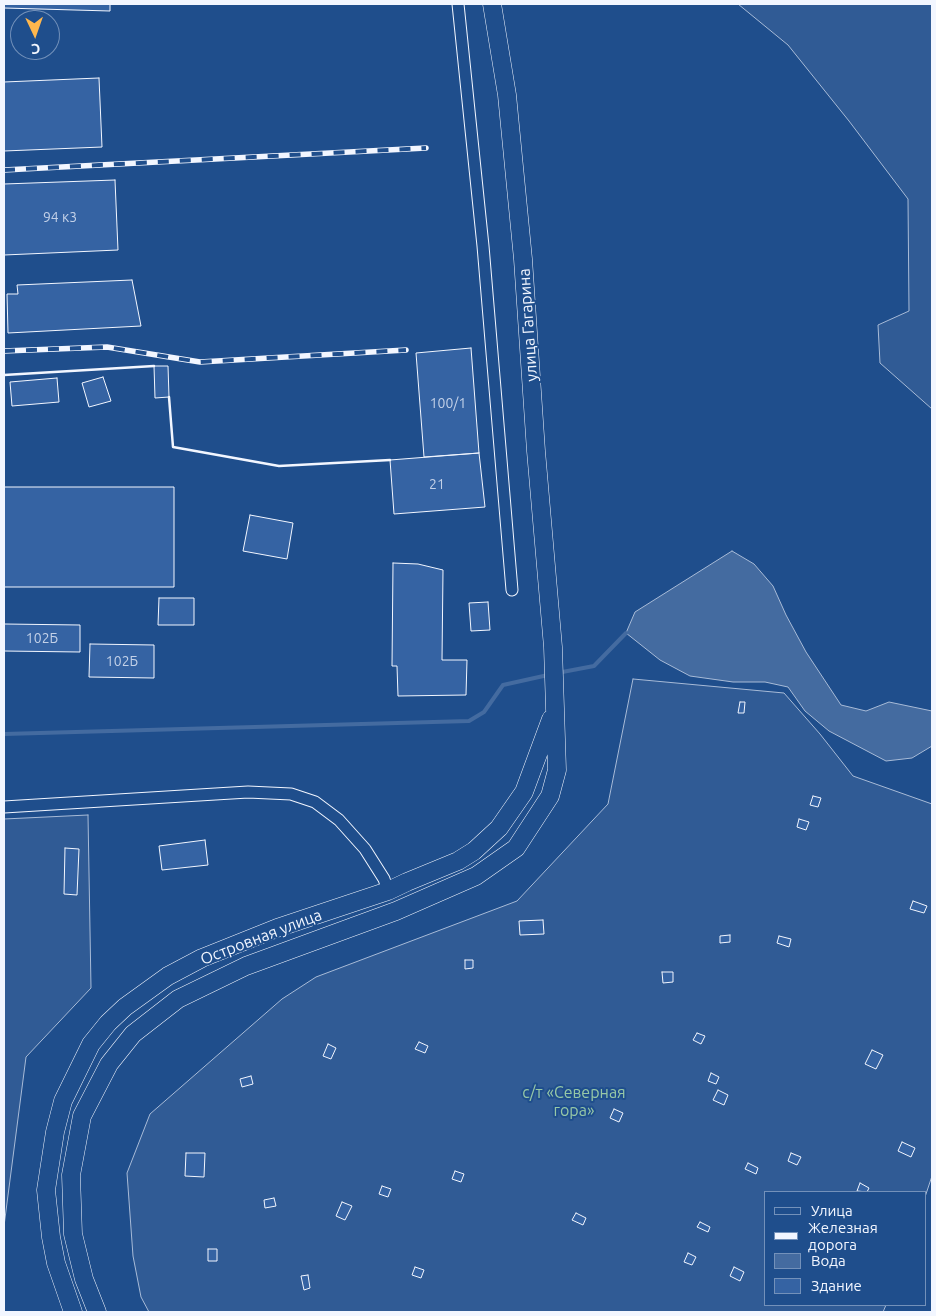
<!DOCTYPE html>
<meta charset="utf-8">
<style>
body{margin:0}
#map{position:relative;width:936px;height:1316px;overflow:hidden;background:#1f4e8c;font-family:Ubuntu,sans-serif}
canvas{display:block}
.frame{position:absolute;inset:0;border:5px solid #f2f6ff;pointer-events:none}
.legend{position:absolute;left:764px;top:1191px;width:162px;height:115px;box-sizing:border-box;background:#1f4e8c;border:1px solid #7391ba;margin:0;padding:6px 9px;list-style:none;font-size:15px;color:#f2f6ff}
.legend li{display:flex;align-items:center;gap:10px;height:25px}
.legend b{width:25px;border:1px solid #7391ba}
.north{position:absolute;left:10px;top:10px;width:50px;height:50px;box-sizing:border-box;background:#1f4e8c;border:1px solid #7391ba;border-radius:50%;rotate:177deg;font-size:14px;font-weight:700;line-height:20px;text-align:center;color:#f2f6ff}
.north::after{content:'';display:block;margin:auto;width:18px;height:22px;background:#ffb74d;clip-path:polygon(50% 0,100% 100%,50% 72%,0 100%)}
</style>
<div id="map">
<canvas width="936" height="1316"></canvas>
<div class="frame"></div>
<ul class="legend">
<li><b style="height:6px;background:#1f4e8c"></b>Улица</li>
<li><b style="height:6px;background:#f2f6ff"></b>Железная дорога</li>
<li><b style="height:14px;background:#446ba0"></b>Вода</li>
<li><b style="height:14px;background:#3563a3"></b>Здание</li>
</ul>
<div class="north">С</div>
</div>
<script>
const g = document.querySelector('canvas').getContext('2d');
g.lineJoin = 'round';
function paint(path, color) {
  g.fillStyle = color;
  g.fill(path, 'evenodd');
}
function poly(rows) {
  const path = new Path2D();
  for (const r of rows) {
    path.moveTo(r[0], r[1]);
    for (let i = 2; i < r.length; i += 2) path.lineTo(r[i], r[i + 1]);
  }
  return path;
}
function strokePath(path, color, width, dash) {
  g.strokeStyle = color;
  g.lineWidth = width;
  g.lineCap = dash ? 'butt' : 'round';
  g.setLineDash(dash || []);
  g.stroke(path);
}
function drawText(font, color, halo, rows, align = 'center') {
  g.font = font + ' Ubuntu,sans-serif';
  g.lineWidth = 4;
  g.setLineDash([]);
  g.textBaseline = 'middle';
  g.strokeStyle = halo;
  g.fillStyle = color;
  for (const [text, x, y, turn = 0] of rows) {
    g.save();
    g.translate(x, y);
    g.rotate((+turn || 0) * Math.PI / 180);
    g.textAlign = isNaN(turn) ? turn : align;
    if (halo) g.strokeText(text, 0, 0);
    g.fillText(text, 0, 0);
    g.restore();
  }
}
const built = poly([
 [738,4,932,4,932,409,880,363,878,325,909,311,908,199,849,121,788,45,738,4],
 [633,679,784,693,820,734,853,776,932,804,932,1176,925,1197,925,1192,765,1192,765,1305,886,1305,883,1312,149,1312,141,1297,133,1256,127,1173,150,1114,282,999,316,977,517,901,608,804,633,679],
 [88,815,91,988,26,1057,4,1226,4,819,88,815]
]);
paint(built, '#305b95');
strokePath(built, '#a8bbd7', 1);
const water = poly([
 [732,551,754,564,773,586,786,615,806,652,841,705,866,711,889,702,932,711,932,746,912,758,886,761,829,731,805,711,788,687,765,682,733,682,690,676,660,660,626,633,635,612,732,551]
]);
paint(water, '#446ba0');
strokePath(water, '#a8bbd7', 1);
strokePath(poly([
 [557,673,594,666,626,633],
 [4,734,469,721,484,712,503,685,548,675]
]), '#446ba0', 4);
const building = poly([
 [4,4,110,4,110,11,4,8,4,4],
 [99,78,102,147,4,151,4,82,99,78],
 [115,180,118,250,4,255,4,184,115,180],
 [132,280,141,326,8,333,7,294,18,294,17,285,132,280],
 [471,348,479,453,424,457,416,353,471,348],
 [154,366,168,366,169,397,155,398,154,366],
 [103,377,111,401,89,407,82,383,103,377],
 [57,378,59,402,12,406,10,382,57,378],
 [479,453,485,507,394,514,390,460,479,453],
 [4,487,174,487,174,587,4,587,4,487],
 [250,515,293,523,287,559,243,551,250,515],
 [393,563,418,564,443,570,442,660,467,660,466,695,398,696,397,666,392,666,393,563],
 [159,598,194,598,194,625,158,625,159,598],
 [488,602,490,630,471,631,469,603,488,602],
 [4,624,80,625,80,652,4,651,4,624],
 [90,644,154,645,154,678,89,677,90,644],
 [740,702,745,702,744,713,738,713,740,702],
 [813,796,821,798,818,807,810,805,813,796],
 [799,819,809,822,806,830,797,827,799,819],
 [205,840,208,865,162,870,159,846,205,840],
 [65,848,79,849,77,895,64,894,65,848],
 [913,901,927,906,924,913,910,909,913,901],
 [543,920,544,934,520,935,519,921,543,920],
 [730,935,730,942,720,943,720,936,730,935],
 [779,936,791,939,789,947,777,943,779,936],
 [465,960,473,960,473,968,465,969,465,960],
 [662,972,673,972,673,982,663,983,662,972],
 [697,1033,705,1036,701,1044,693,1040,697,1033],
 [419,1042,428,1046,425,1053,415,1049,419,1042],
 [328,1044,336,1048,331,1059,323,1056,328,1044],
 [872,1050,883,1055,876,1069,865,1064,872,1050],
 [711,1073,719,1077,716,1084,708,1081,711,1073],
 [251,1076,253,1084,242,1087,240,1079,251,1076],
 [718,1090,728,1095,724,1105,713,1100,718,1090],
 [614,1109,623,1113,619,1122,610,1118,614,1109],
 [902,1142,915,1148,911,1157,898,1151,902,1142],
 [186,1153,205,1153,204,1177,185,1176,186,1153],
 [791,1153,801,1157,797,1165,788,1161,791,1153],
 [748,1163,758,1168,756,1174,745,1169,748,1163],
 [455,1171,464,1174,461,1182,452,1179,455,1171],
 [860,1183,869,1188,867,1192,857,1191,860,1183],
 [382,1186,391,1189,388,1197,379,1194,382,1186],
 [274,1198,276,1206,265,1208,264,1200,274,1198],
 [342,1202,352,1206,345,1220,336,1216,342,1202],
 [576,1213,586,1218,583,1225,572,1220,576,1213],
 [700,1222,710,1227,708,1232,697,1227,700,1222],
 [208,1249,217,1249,217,1261,208,1261,208,1249],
 [688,1253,696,1257,692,1265,684,1262,688,1253],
 [415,1267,424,1270,421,1278,412,1275,415,1267],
 [734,1267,744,1272,740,1281,730,1276,734,1267],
 [308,1275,310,1288,304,1290,301,1276,308,1275]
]);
paint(building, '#3563a3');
strokePath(building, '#f2f6ff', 1);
const street = poly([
 [458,4,483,246,512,590],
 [4,807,248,792,291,794,315,802,339,820,365,849,384,879,388,891]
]);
const primary = poly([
 [73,1312,56,1263,51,1237,46,1190,55,1132,63,1101,91,1044,108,1023,125,1007,168,976,202,958,277,928,388,891,407,882,458,861,474,851,499,828,524,792,551,719],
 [97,1312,84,1279,73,1234,71,1175,82,1116,109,1064,133,1034,178,999,246,966,396,911,476,876,516,848,550,796,557,770,553,647,536,451,523,259,507,95,492,4]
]);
strokePath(street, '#f2f6ff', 13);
strokePath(primary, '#f2f6ff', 19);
strokePath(street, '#1f4e8c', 11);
strokePath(primary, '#1f4e8c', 18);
const rail = poly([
 [4,170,426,148],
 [4,351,107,347,200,362,406,350]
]);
strokePath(rail, '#f2f6ff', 5.5);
strokePath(rail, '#1f4e8c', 4, [11]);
strokePath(poly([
 [4,375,154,366],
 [169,397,173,447,279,466,390,460]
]), '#f2f6ff', 2.5);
drawText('14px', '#c3d1e8', null, [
 ["94 к3",60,217],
 ["100/1",448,403],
 ["21",437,484],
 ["102Б",42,638],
 ["102Б",122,661]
]);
drawText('16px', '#f2f6ff', '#1f4e8c', [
 ["улица Гагарина",528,325,-94],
 ["Островная улица",261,937,-21]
]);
drawText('16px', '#97c8a6', '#1f4e8c', [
 ["с/т «Северная",574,1093],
 ["гора»",574,1111]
]);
</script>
